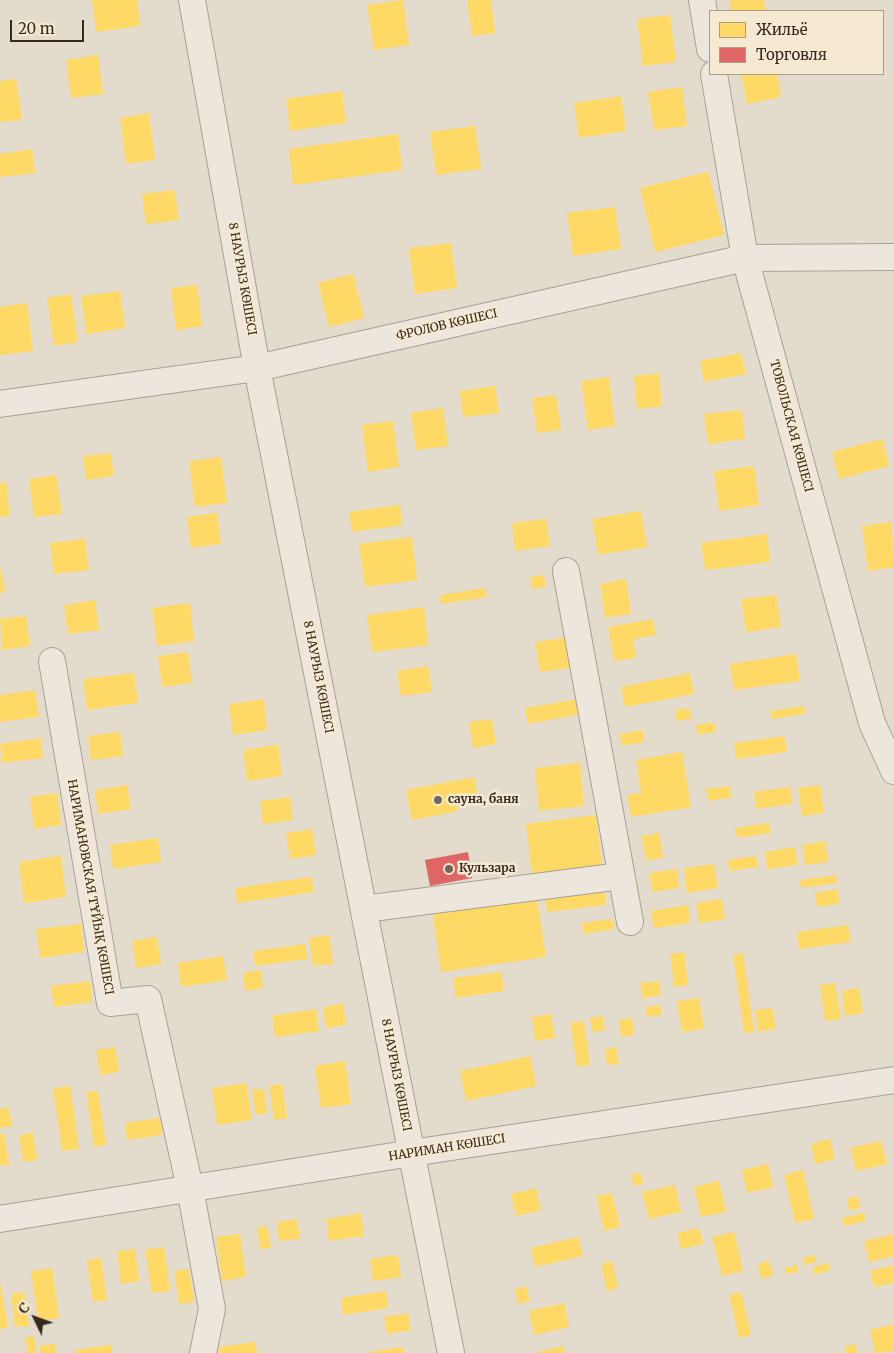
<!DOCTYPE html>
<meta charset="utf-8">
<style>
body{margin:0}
#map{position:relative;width:894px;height:1353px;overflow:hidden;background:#e3dbcc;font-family:Merriweather,serif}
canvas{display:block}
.legend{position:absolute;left:709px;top:10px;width:175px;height:65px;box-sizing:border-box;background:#f5e9d1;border:1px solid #a99c89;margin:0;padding:6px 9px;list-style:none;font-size:15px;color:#36291e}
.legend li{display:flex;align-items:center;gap:10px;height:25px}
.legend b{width:25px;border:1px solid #a99c89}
.north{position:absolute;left:10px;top:1293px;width:50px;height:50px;-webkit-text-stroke:4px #f5e9d1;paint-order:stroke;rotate:312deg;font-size:14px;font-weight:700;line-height:20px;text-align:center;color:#36291e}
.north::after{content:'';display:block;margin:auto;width:18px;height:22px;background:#36291e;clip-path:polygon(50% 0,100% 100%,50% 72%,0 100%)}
.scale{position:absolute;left:10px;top:20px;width:74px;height:22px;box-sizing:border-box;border:2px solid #36291e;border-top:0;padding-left:6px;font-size:15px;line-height:18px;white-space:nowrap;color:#36291e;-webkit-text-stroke:4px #f5e9d1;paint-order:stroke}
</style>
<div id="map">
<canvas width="894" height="1353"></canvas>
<ul class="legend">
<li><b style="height:14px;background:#ffd966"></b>Жильё</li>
<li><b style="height:14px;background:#e06666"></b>Торговля</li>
</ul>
<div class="north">С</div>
<div class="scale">20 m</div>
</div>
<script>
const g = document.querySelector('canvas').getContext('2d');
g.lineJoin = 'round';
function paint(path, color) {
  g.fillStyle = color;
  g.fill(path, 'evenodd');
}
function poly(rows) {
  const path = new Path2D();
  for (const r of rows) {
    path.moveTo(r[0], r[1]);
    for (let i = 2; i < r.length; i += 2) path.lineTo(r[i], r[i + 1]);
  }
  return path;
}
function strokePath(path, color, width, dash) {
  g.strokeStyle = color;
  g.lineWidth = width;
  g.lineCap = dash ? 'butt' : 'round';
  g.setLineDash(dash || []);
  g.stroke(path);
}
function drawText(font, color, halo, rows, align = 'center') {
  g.font = font + ' Merriweather,serif';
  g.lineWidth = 5;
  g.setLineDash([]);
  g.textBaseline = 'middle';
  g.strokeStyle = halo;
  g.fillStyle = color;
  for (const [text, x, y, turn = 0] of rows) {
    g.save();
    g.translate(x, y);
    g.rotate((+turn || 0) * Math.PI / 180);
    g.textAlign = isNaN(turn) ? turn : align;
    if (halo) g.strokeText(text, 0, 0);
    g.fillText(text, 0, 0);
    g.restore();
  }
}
paint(poly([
 [92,0,137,0,140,26,96,32],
 [403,0,409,45,374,50,367,5],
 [467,0,491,0,495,33,472,36],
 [730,0,764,0,765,11,731,11],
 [670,15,676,62,643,66,637,19],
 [98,55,103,94,71,98,66,60],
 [741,74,777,74,781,97,747,104],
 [16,79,22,120,0,122,0,81],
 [682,87,687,126,654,130,648,92],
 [342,91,346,123,290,131,286,99],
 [621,96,626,131,579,138,574,103],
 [149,113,155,160,126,164,120,118],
 [475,126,481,169,436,175,430,132],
 [398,134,402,170,293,185,289,149],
 [32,149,35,173,0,177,0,154],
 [708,172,724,235,655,252,640,188],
 [174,190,179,220,146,224,142,194],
 [615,207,621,249,573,256,567,213],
 [451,243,457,288,415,294,409,248],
 [353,274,364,318,329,327,318,283],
 [197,285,202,326,176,330,171,288],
 [120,291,125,328,86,334,81,296],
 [71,294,78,342,54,346,47,298],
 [27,303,33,351,0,355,0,307],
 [741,353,746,374,704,382,700,361],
 [659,373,662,406,637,409,634,376],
 [609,377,615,426,588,430,581,381],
 [495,386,499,413,463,417,460,391],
 [556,395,561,430,537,433,532,398],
 [443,408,448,446,416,450,411,413],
 [742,410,745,439,708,444,704,414],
 [393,421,399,467,368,472,362,425],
 [882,439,889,466,839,479,832,452],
 [111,453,114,476,86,480,83,456],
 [221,457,227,503,195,507,189,461],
 [754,466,759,505,719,511,714,471],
 [56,475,62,514,34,517,29,479],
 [6,482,10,516,0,517,0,483],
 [400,505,402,525,352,532,349,512],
 [641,511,647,547,598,555,592,519],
 [217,513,221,544,191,548,187,517],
 [546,519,550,546,515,551,512,523],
 [891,522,894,550,894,567,868,571,862,526],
 [767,534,770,562,705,570,701,543],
 [412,537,417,580,365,587,359,544],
 [85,539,89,570,54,574,50,543],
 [0,567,5,592,0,593],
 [544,575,546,587,532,589,530,577],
 [626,579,631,614,605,618,600,584],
 [485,588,487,597,441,604,440,595],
 [776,595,781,627,746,632,741,599],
 [95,600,99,630,68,634,64,605],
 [190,603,194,641,157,646,152,608],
 [424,607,428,645,372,652,367,615],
 [26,616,30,646,2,650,0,619],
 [653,619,656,635,633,639,636,658,614,661,608,627],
 [571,637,576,667,540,672,535,642],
 [188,652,192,683,162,687,158,656],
 [796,654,800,681,734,690,730,664],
 [428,666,432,692,401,696,397,671],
 [134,673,138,703,87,710,83,679],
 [690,673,694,694,625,707,621,687],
 [35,690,39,717,0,722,0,695],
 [264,699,267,730,233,735,229,704],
 [579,699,581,714,528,724,525,708],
 [804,706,805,714,772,719,770,711],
 [690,708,691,719,676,721,675,710],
 [492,719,496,744,473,748,469,722],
 [714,722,716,732,698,735,696,725],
 [643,730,644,742,621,746,620,734],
 [120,732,123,756,91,760,88,736],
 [784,736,787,752,736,759,734,743],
 [41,738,43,758,2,763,0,744],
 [278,745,282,776,247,781,243,750],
 [682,752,691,807,631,817,627,795,641,793,636,760],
 [580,763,584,806,539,811,535,768],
 [474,777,478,798,456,802,458,811,412,820,406,790],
 [127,785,131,809,98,814,95,790],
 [820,785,824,813,802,816,798,788],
 [730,786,731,798,708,801,706,789],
 [790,787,792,804,756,809,754,792],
 [57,793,61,825,34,829,30,797],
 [290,797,293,820,263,824,260,801],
 [596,815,602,868,532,876,526,824],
 [769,823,771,833,737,838,735,828],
 [312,829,316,855,290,859,286,833],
 [659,833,663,858,646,860,641,836],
 [158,838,161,862,113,869,110,845],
 [825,841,828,862,805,865,802,845],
 [795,847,798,865,767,869,765,852],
 [61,856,66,897,24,903,19,862],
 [756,856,758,867,729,871,728,860],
 [714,864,718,888,687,893,684,868],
 [677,869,679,888,652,892,649,873],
 [836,875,837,883,801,888,800,880],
 [311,877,314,892,237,903,235,888],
 [604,887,606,905,547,912,545,894],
 [838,889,839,904,817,907,815,893],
 [536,893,546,957,441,972,432,909],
 [722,899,725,919,699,923,696,903],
 [688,905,690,923,654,928,651,911],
 [612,919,614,929,583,934,582,923],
 [81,924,84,952,40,958,36,929],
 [848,925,851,942,799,949,797,932],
 [329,935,333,964,313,966,309,938],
 [157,937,161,964,136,968,132,941],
 [305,944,308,959,255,966,253,951],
 [684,952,688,985,674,987,670,954],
 [743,953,754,1032,744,1033,733,955],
 [223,956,227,980,181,987,178,963],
 [261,970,263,988,245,991,243,973],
 [501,972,504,991,456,998,453,978],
 [90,981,92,1002,54,1007,51,986],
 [659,981,661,995,642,998,640,983],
 [835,983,841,1019,825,1021,820,985],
 [859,988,863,1013,845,1016,842,991],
 [699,998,704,1029,682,1032,677,1001],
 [343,1004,346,1025,326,1028,323,1007],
 [660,1005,662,1015,647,1017,645,1007],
 [772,1008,776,1029,758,1032,755,1010],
 [316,1009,319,1031,275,1037,272,1016],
 [551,1014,555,1038,535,1041,532,1017],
 [603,1016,605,1030,592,1032,590,1018],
 [632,1018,634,1035,621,1037,619,1020],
 [584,1021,590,1065,577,1067,570,1023],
 [115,1047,119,1072,100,1075,96,1050],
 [616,1047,619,1064,607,1065,605,1049],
 [530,1056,536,1086,466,1101,460,1071],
 [345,1061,351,1104,321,1108,315,1066],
 [246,1083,252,1120,217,1125,212,1088],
 [282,1084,287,1118,274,1120,269,1086],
 [70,1086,79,1149,62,1151,53,1088],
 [264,1089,267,1113,256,1115,252,1090],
 [98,1091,106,1145,94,1147,86,1092],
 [9,1108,12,1126,0,1128,0,1109],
 [160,1118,162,1135,127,1140,125,1123],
 [4,1133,9,1165,0,1166,0,1134],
 [33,1133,37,1160,23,1162,19,1135],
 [830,1139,835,1159,815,1164,811,1144],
 [881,1141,887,1164,856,1171,850,1148],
 [768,1164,773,1187,747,1193,742,1170],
 [803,1170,814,1219,795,1223,784,1175],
 [641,1173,643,1184,634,1186,631,1175],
 [719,1181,726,1212,701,1217,694,1187],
 [675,1185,681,1212,649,1219,642,1192],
 [536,1188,541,1210,516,1216,511,1194],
 [612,1193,620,1227,604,1231,596,1196],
 [858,1196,860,1208,849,1211,847,1199],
 [361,1213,364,1236,329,1241,326,1219],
 [864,1213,866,1221,844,1226,842,1218],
 [297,1219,300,1239,279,1241,277,1222],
 [267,1226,271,1248,260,1249,257,1228],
 [699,1228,703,1244,681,1249,677,1233],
 [734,1232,743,1271,722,1276,712,1237],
 [240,1234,246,1277,222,1281,216,1237],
 [894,1234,894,1256,869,1262,864,1241],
 [578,1237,583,1256,535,1267,531,1248],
 [164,1247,170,1291,152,1293,145,1250],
 [135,1249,139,1281,121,1284,117,1251],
 [398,1255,401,1277,373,1281,370,1259],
 [815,1255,816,1262,804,1265,803,1258],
 [101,1258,107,1300,93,1302,87,1260],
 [612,1261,618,1288,607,1291,601,1264],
 [769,1261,773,1276,761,1279,758,1264],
 [829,1263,830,1270,814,1275,813,1267],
 [797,1265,798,1272,786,1274,785,1268],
 [894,1265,894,1283,874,1287,870,1271],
 [52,1268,59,1318,38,1321,31,1271],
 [189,1269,194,1302,179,1304,174,1271],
 [0,1282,8,1328,0,1329],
 [526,1286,530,1301,518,1304,515,1289],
 [386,1291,388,1308,343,1315,341,1298],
 [24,1292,29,1326,15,1327,11,1294],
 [741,1292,751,1335,739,1338,729,1295],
 [564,1303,569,1327,534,1335,529,1311],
 [408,1313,411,1330,387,1334,384,1317],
 [894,1324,894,1351,875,1353,870,1330],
 [34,1336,36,1353,28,1353,25,1337],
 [255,1342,257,1353,219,1353,218,1347],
 [55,1344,56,1353,40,1353,39,1346],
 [855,1344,857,1353,846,1353,844,1347],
 [111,1345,112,1353,75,1353,74,1350],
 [563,1346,564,1353,538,1353,538,1352],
 [403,1347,404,1353,369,1353,369,1352]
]), '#ffd966');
paint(poly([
 [468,852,472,878,430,886,425,860]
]), '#e06666');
const minor = poly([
 [192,0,257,368,451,1353],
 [702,0,710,49],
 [714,74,745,258,872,723,894,771],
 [0,404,257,368,745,258,894,257],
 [566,571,630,922],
 [52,661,110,1003,148,999,190,1188,212,1309,203,1353],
 [364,909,621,876],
 [0,1219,412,1153,894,1080]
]);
strokePath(minor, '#a8a095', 28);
strokePath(minor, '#ece6dd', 26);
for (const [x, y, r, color] of [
 [438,800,5,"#73675b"],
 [449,869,5,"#73675b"]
]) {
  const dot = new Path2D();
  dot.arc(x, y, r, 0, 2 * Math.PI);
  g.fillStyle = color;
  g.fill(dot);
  strokePath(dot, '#f5e9d1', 2);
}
drawText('12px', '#36291e', '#f5e9d1', [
 ["8 НАУРЫЗ КӨШЕСІ",242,279,80],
 ["ФРОЛОВ КӨШЕСІ",447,325,-13],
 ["ТОБОЛЬСКАЯ КӨШЕСІ",791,426,75],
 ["8 НАУРЫЗ КӨШЕСІ",318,677,79],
 ["НАРИМАНОВСКАЯ ТҰЙЫҚ КӨШЕСІ",90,887,80],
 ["8 НАУРЫЗ КӨШЕСІ",396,1075,79],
 ["НАРИМАН КӨШЕСІ",447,1148,-9]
]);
drawText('bold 12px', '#36291e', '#f5e9d1', [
 ["сауна, баня",448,800],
 ["Кульзара",459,869]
], 'left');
</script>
